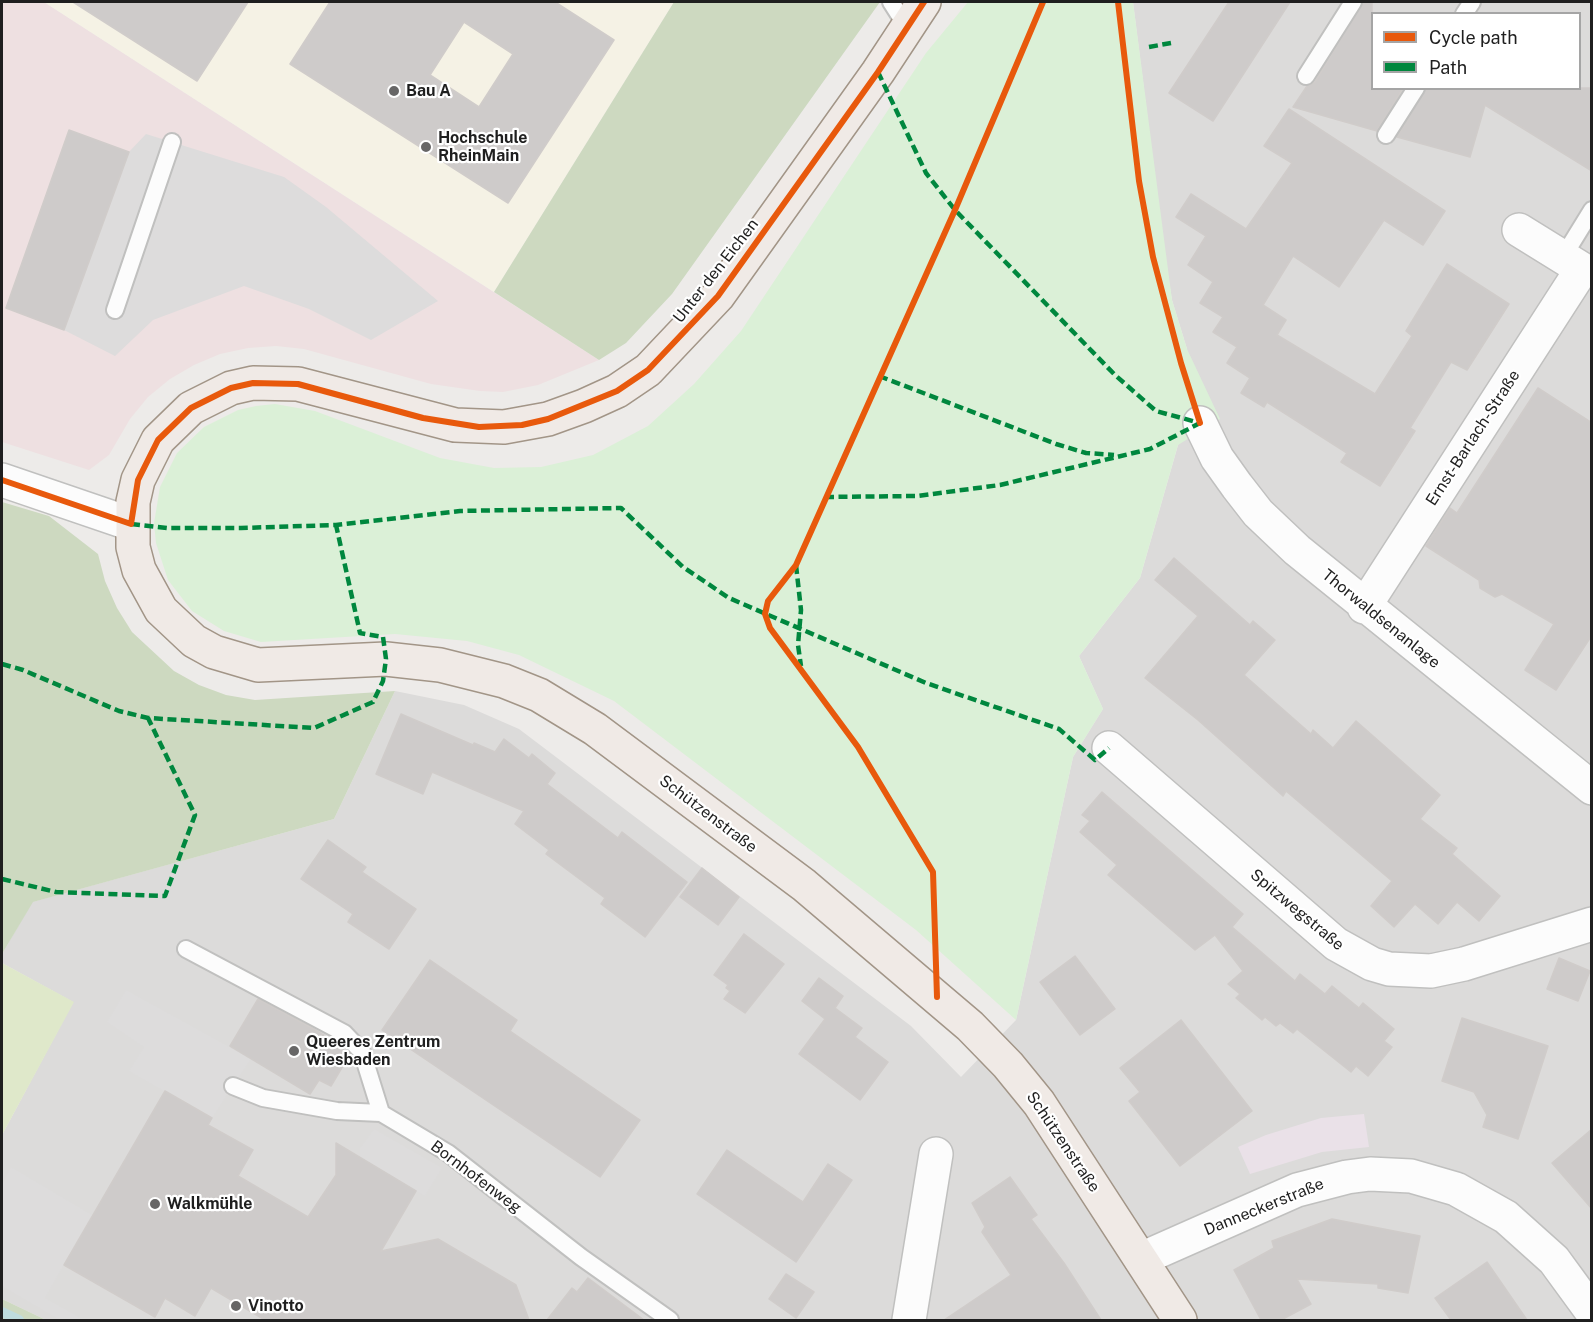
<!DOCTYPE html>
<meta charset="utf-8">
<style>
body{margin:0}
#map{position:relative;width:1593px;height:1322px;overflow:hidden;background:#edebe9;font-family:"Public Sans",sans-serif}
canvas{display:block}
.frame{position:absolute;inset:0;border:3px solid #1f1f1f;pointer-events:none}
.legend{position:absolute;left:1371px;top:12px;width:210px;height:78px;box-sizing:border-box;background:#fff;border:2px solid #a5a5a5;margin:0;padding:8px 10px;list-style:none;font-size:18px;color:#1f1f1f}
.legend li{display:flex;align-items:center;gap:12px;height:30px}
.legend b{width:30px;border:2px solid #a5a5a5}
</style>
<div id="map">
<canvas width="1593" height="1322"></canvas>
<div class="frame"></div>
<ul class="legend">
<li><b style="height:8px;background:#e8590c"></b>Cycle path</li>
<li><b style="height:8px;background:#00873e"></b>Path</li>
</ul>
</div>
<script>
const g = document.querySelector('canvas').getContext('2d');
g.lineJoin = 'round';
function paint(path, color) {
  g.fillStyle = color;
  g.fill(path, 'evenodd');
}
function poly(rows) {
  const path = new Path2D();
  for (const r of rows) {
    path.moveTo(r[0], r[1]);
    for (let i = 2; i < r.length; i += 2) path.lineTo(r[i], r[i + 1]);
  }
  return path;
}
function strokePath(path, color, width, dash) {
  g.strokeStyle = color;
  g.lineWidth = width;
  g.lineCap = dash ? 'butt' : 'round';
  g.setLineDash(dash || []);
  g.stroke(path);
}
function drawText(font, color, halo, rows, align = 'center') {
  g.font = font + ' "Public Sans",sans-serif';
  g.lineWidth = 4.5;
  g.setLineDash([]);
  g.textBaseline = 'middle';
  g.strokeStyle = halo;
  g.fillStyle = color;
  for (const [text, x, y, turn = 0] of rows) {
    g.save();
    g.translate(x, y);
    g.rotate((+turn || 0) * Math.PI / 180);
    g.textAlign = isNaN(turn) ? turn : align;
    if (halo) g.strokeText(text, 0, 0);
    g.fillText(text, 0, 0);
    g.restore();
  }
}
paint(poly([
 [1133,2,1591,2,1591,1320,46,1320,2,1299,2,1135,73,1002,2,963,2,954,32,902,334,819,395,691,464,705,519,729,911,1026,961,1077,1016,1020,1073,757,1103,709,1079,656,1140,578,1178,445,1187,349,1172,300,1164,250],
 [1372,14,1580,14,1580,88,1372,88]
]), '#dcdbda');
paint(poly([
 [2,2,44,2,599,360,538,385,503,392,480,391,431,384,304,349,276,346,248,348,220,354,194,365,170,379,148,397,130,419,109,455,89,470,2,442]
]), '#eee0e1');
paint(poly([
 [1364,1114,1369,1147,1322,1152,1250,1174,1238,1147,1266,1135,1321,1118]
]), '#eae1e8');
paint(poly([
 [44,2,674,2,494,292]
]), '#f5f2e5');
paint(poly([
 [2,963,74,1002,2,1135]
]), '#dfe8ca');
paint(poly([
 [674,2,880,2,672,294,626,343,599,360,494,292],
 [2,502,49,516,98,554,105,581,117,608,132,632,174,671,199,685,226,695,255,700,395,691,334,819,33,902,2,954],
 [2,1299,46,1320,2,1320]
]), '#cdd9c0');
paint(poly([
 [968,2,1133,2,1172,300,1187,349,1220,419,1178,445,1140,578,1079,656,1103,709,1073,757,1016,1020,916,930,614,701,519,655,467,641,395,634,261,642,224,631,192,611,168,580,156,543,154,523,160,487,177,453,204,427,238,410,256,406,275,404,315,411,440,458,494,468,541,467,593,455,648,426,694,384,741,331,926,53]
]), '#dbf0d7');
paint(poly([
 [146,134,284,177,326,207,438,301,371,340,309,309,244,286,153,320,115,356,64,330,129,152],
 [126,990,251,1059,212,1118,129,1071,144,1047,107,1022],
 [374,1129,442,1168,425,1196,360,1157,360,1148],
 [11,1167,92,1215,45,1298,84,1320,60,1320,2,1286,2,1185]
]), '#dddcdc');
strokePath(poly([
 [2,1312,19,1320]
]), '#bfdcde', 10);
const building = poly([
 [73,2,248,2,197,81,73,2],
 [330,2,555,2,614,40,508,203,290,64,330,2],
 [464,22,513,54,479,107,430,75,464,22],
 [1229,2,1290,2,1213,121,1169,93,1229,2],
 [1363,2,1372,2,1372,88,1403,88,1377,131,1293,107,1307,86,1315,82,1363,2],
 [1426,88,1592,88,1592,171,1485,105,1470,157,1397,137,1426,88],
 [1289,109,1445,211,1423,245,1384,220,1339,287,1293,256,1263,305,1286,320,1277,335,1375,394,1412,336,1406,331,1447,264,1509,304,1467,370,1451,362,1410,428,1415,431,1380,486,1341,462,1347,453,1267,402,1264,407,1241,393,1250,378,1227,363,1237,347,1213,332,1223,317,1200,303,1213,282,1188,265,1206,236,1176,217,1191,194,1246,229,1292,163,1264,146,1289,109],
 [69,130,129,152,64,330,6,308,69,130],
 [1538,388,1592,423,1592,635,1556,690,1525,670,1554,624,1502,594,1495,597,1480,588,1479,580,1426,546,1450,508,1457,513,1538,388],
 [1174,558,1250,625,1253,621,1275,640,1244,675,1311,734,1313,730,1333,748,1356,721,1440,795,1420,819,1457,848,1452,854,1500,896,1479,921,1457,902,1438,924,1415,904,1394,927,1371,906,1392,881,1286,791,1283,796,1198,720,1145,678,1198,616,1155,580,1174,558],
 [401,714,473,745,474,743,495,752,504,739,529,758,532,754,555,773,547,784,618,838,622,832,687,882,645,937,601,904,605,898,546,854,549,850,515,824,524,811,432,772,423,794,376,774,401,714],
 [1102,792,1243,914,1232,927,1295,981,1300,974,1325,994,1332,986,1359,1008,1363,1003,1394,1029,1384,1041,1392,1047,1368,1076,1356,1066,1351,1072,1297,1029,1293,1033,1280,1023,1276,1026,1265,1017,1262,1020,1236,998,1240,994,1228,984,1243,971,1215,935,1195,950,1108,875,1117,865,1080,832,1090,821,1082,815,1102,792],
 [328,840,366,867,362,872,416,909,389,949,348,922,353,914,301,879,328,840],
 [702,868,739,897,718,925,680,897,702,868],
 [744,934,784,964,745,1013,724,999,730,991,726,988,728,985,714,975,744,934],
 [1075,956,1115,1009,1080,1035,1040,982,1075,956],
 [1559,958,1590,971,1578,1001,1547,989,1559,958],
 [430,960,517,1020,510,1031,640,1120,600,1177,382,1030,430,960],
 [819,978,843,996,835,1008,862,1028,855,1037,888,1062,860,1100,799,1054,825,1019,802,1001,819,978],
 [258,999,312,1028,342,1046,350,1054,331,1086,319,1080,310,1094,230,1046,258,999],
 [1462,1018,1548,1046,1518,1139,1483,1127,1487,1115,1474,1092,1442,1081,1462,1018],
 [1181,1020,1252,1111,1180,1166,1129,1101,1140,1092,1120,1068,1181,1020],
 [165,1091,212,1118,208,1125,253,1150,238,1176,308,1217,336,1175,336,1143,416,1191,381,1251,438,1239,516,1285,529,1320,265,1320,211,1288,195,1316,165,1298,155,1317,64,1265,165,1091],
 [1592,1129,1592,1209,1552,1163,1592,1129],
 [727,1150,803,1202,828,1164,852,1180,796,1262,697,1194,727,1150],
 [1010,1177,1037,1215,1031,1219,1064,1263,1101,1320,944,1320,1011,1275,982,1232,985,1227,972,1203,1010,1177],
 [1332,1219,1420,1236,1408,1293,1378,1288,1378,1284,1297,1279,1311,1304,1281,1320,1261,1320,1234,1270,1274,1248,1272,1241,1332,1219],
 [1487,1262,1527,1320,1451,1320,1435,1298,1487,1262],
 [786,1274,814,1292,796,1318,769,1299,786,1274],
 [588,1278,644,1320,547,1320,572,1288,577,1292,588,1278]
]);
paint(building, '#cecbca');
strokePath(building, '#d0ccca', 1.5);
const lane = poly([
 [891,2,907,27],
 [1464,14,1472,2],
 [1306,76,1353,2],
 [1386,135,1416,88],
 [1563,257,1592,210],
 [115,310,172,142],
 [186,949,344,1033,362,1052,381,1113,448,1153,581,1257,670,1320],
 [233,1086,263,1098,337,1111,381,1113]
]);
const street = poly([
 [1200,423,1217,458,1237,486,1258,513,1297,550,1592,788],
 [2,480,131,524],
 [1364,607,1582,269,1519,230],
 [1109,748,1336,944,1372,964,1389,969,1431,971,1464,964,1592,924],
 [1141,1259,1297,1190,1347,1177,1370,1174,1411,1176,1456,1189,1506,1217,1554,1260,1592,1312],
 [909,1320,936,1154]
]);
const primary = poly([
 [924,2,878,72,718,296,648,370,617,391,584,406,548,419,504,427,455,425,298,384,253,383,231,388,191,408,158,440,138,480,133,502,133,547,139,570,161,610,194,641,214,652,258,665,386,659,440,665,504,681,539,695,595,729,804,885,970,1026,1008,1065,1039,1103,1180,1320]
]);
strokePath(lane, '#c0c0bf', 20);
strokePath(street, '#c0c0bf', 36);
strokePath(primary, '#a29587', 36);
strokePath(lane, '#fcfcfc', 16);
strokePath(street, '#fcfcfc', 33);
strokePath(primary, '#f0eae6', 33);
strokePath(poly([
 [1149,47,1171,43],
 [878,72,926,173,955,210,1115,375,1156,411,1200,423],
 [879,376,1056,444,1086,453,1114,455],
 [825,497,917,496,1000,485,1150,449,1200,423],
 [131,524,167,528,241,528,336,525,460,511,621,508,683,567,729,598,926,683,1059,729,1095,760,1109,748],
 [796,565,801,610,798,645,801,666],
 [2,664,23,670,119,711,148,718,314,728,373,702,383,681,386,659,383,637,360,633,336,525],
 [2,879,56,892,165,896,195,815,148,718]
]), '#00873e', 4.5, [9, 4.5]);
strokePath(poly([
 [1118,2,1139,181,1153,257,1181,363,1200,423],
 [2,480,131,524,138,480,158,440,191,408,231,388,253,383,298,384,423,418,479,427,522,425,548,419,617,391,648,370,718,296,878,72,924,2],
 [937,997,933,872,858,747,770,628,765,614,768,601,796,565,955,210,1043,2]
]), '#e8590c', 6);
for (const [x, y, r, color] of [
 [394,91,6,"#676666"],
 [426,147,6,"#676666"],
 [294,1051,6,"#676666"],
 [155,1204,6,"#676666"],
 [236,1306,6,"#676666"]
]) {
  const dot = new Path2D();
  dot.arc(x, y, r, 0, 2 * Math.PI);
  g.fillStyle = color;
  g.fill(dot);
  strokePath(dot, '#fff', 2);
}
drawText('bold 16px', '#1f1f1f', '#fff', [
 ["Bau A",406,91],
 ["Hochschule",438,138],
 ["RheinMain",438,156],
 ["Queeres Zentrum",306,1042],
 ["Wiesbaden",306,1060],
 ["Walkmühle",167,1204],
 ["Vinotto",248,1306]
], 'left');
drawText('16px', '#1f1f1f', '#fff', [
 ["Unter den Eichen",716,271,-52],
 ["Ernst-Barlach-Straße",1473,438,-57],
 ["Thorwaldsenanlage",1381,619,39],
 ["Schützenstraße",708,814,37],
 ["Spitzwegstraße",1297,910,40],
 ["Schützenstraße",1063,1142,56],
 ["Bornhofenweg",476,1177,37],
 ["Danneckerstraße",1264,1207,-22]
]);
</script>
